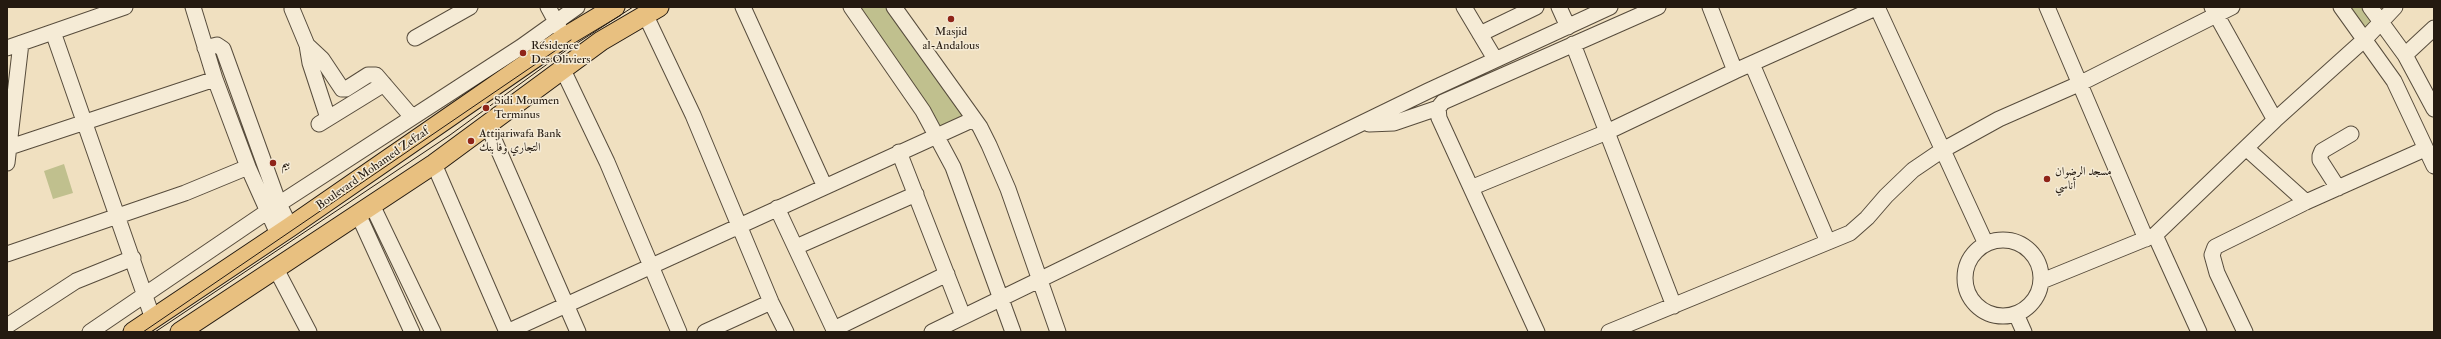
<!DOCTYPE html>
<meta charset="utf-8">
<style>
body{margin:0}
#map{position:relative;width:2441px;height:339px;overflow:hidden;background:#f0e0c0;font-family:"IM FELL Double Pica",serif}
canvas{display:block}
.frame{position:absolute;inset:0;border:8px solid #241a10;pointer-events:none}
</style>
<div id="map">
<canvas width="2441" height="339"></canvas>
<div class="frame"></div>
</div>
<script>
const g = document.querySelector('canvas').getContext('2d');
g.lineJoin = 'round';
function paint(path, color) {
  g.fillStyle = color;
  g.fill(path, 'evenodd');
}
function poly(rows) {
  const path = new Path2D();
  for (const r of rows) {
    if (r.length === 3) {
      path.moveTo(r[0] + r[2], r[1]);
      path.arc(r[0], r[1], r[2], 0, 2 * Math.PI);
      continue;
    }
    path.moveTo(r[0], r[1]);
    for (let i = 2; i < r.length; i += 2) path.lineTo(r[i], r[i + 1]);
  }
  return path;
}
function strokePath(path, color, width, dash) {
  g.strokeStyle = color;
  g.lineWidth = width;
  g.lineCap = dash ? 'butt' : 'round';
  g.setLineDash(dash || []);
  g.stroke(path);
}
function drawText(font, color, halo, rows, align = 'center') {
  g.font = font + ' "IM FELL Double Pica",Amiri,serif';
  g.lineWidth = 3;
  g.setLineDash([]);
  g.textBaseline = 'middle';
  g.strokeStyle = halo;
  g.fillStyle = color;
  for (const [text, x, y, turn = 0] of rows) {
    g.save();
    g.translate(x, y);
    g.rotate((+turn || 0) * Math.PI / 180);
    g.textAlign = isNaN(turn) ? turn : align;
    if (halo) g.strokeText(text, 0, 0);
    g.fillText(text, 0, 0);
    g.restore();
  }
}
paint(poly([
 [854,7,891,7,967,112,942,129],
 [2343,7,2372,7,2378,17,2359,36],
 [64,164,73,193,53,199,44,171]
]), '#c0c08e');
const minor = poly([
 [548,7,561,31],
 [743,7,825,187],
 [851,7,923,111,953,167,1013,332],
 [894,7,980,127,989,145,1008,189,1058,332],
 [1464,7,1495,59],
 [1559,7,1568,27],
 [1710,7,1735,71],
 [1877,7,1986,244],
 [2047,7,2146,239],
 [2212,7,2275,120],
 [2341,7,2394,81,2434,166],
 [2370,7,2405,55,2434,109],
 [292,9,307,45,322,59,342,89,346,89,368,75,376,75,412,117],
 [645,14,693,115,771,302,786,332],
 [53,32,153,319],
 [1480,34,1536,7],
 [415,38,470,7],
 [1573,44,1674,306],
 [307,45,310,63,328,118],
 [7,48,125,7],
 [205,48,217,45,223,49,279,204,290,227],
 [2405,55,2434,28],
 [1752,64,1828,242],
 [563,70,607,162,679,332],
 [1438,108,1439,118,1537,332],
 [319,124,384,84],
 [1369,124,1394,123,1438,108,1443,102,1658,7],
 [488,126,578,332],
 [7,148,215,79],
 [2246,148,2306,202],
 [899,152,963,316],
 [7,163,21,43],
 [434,164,507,332],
 [248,167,278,234],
 [1473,187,1607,132,1735,71,1878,7],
 [2338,188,2320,160,2320,156,2322,151,2351,134],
 [372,205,433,332],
 [777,208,835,332],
 [358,214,412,332],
 [2155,235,2199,332],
 [2003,278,38],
 [796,247,916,194],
 [7,254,185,193,248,167,215,79,193,7],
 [276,269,309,332],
 [2042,281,2155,235,2275,120,2365,39,2395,7],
 [2016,314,2024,332],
 [7,326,76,281,133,258],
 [834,329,947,274],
 [90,332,268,211,521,47,577,7],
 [507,332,974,119],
 [705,332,771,302],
 [932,332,1428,91,1610,7],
 [1609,332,1850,233,1867,218,1886,196,1913,170,1941,151,1999,119,2081,83,2232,7],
 [2245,332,2217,273,2212,255,2215,247,2306,202,2425,149]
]);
const major = poly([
 [133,332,290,227,565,37,615,7],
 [180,332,434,164,601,41,659,7]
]);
strokePath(minor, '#574c3c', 17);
strokePath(major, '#241a10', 21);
strokePath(minor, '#f5ebd6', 15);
strokePath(major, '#e8c080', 19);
strokePath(poly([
 [143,332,571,40],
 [155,332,450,135,568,49,633,7]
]), '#241a10', 1);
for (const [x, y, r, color] of [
 [951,19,4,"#8f2418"],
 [523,53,4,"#8f2418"],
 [486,108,4,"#8f2418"],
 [471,141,4,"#8f2418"],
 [273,163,4,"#8f2418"],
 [2047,179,4,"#8f2418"]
]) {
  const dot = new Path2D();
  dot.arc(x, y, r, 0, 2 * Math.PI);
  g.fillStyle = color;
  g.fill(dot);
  strokePath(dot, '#f5ebd6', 1.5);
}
drawText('12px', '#241a10', '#f5ebd6', [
 ["Masjid",951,32,"center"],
 ["al-Andalous",951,46,"center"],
 ["Résidence",531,46],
 ["Des Oliviers",531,60],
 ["Sidi Moumen",494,101],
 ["Terminus",494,115],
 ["Attijariwafa Bank",479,134],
 ["التجاري وفا بنك",479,148],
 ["بيم",281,163],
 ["مسجد الرضوان",2055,172],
 ["أناسي",2055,186]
], 'left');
drawText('12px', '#241a10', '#f5ebd6', [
 ["Boulevard Mohamed Zefzaf",373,169,-35]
]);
</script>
